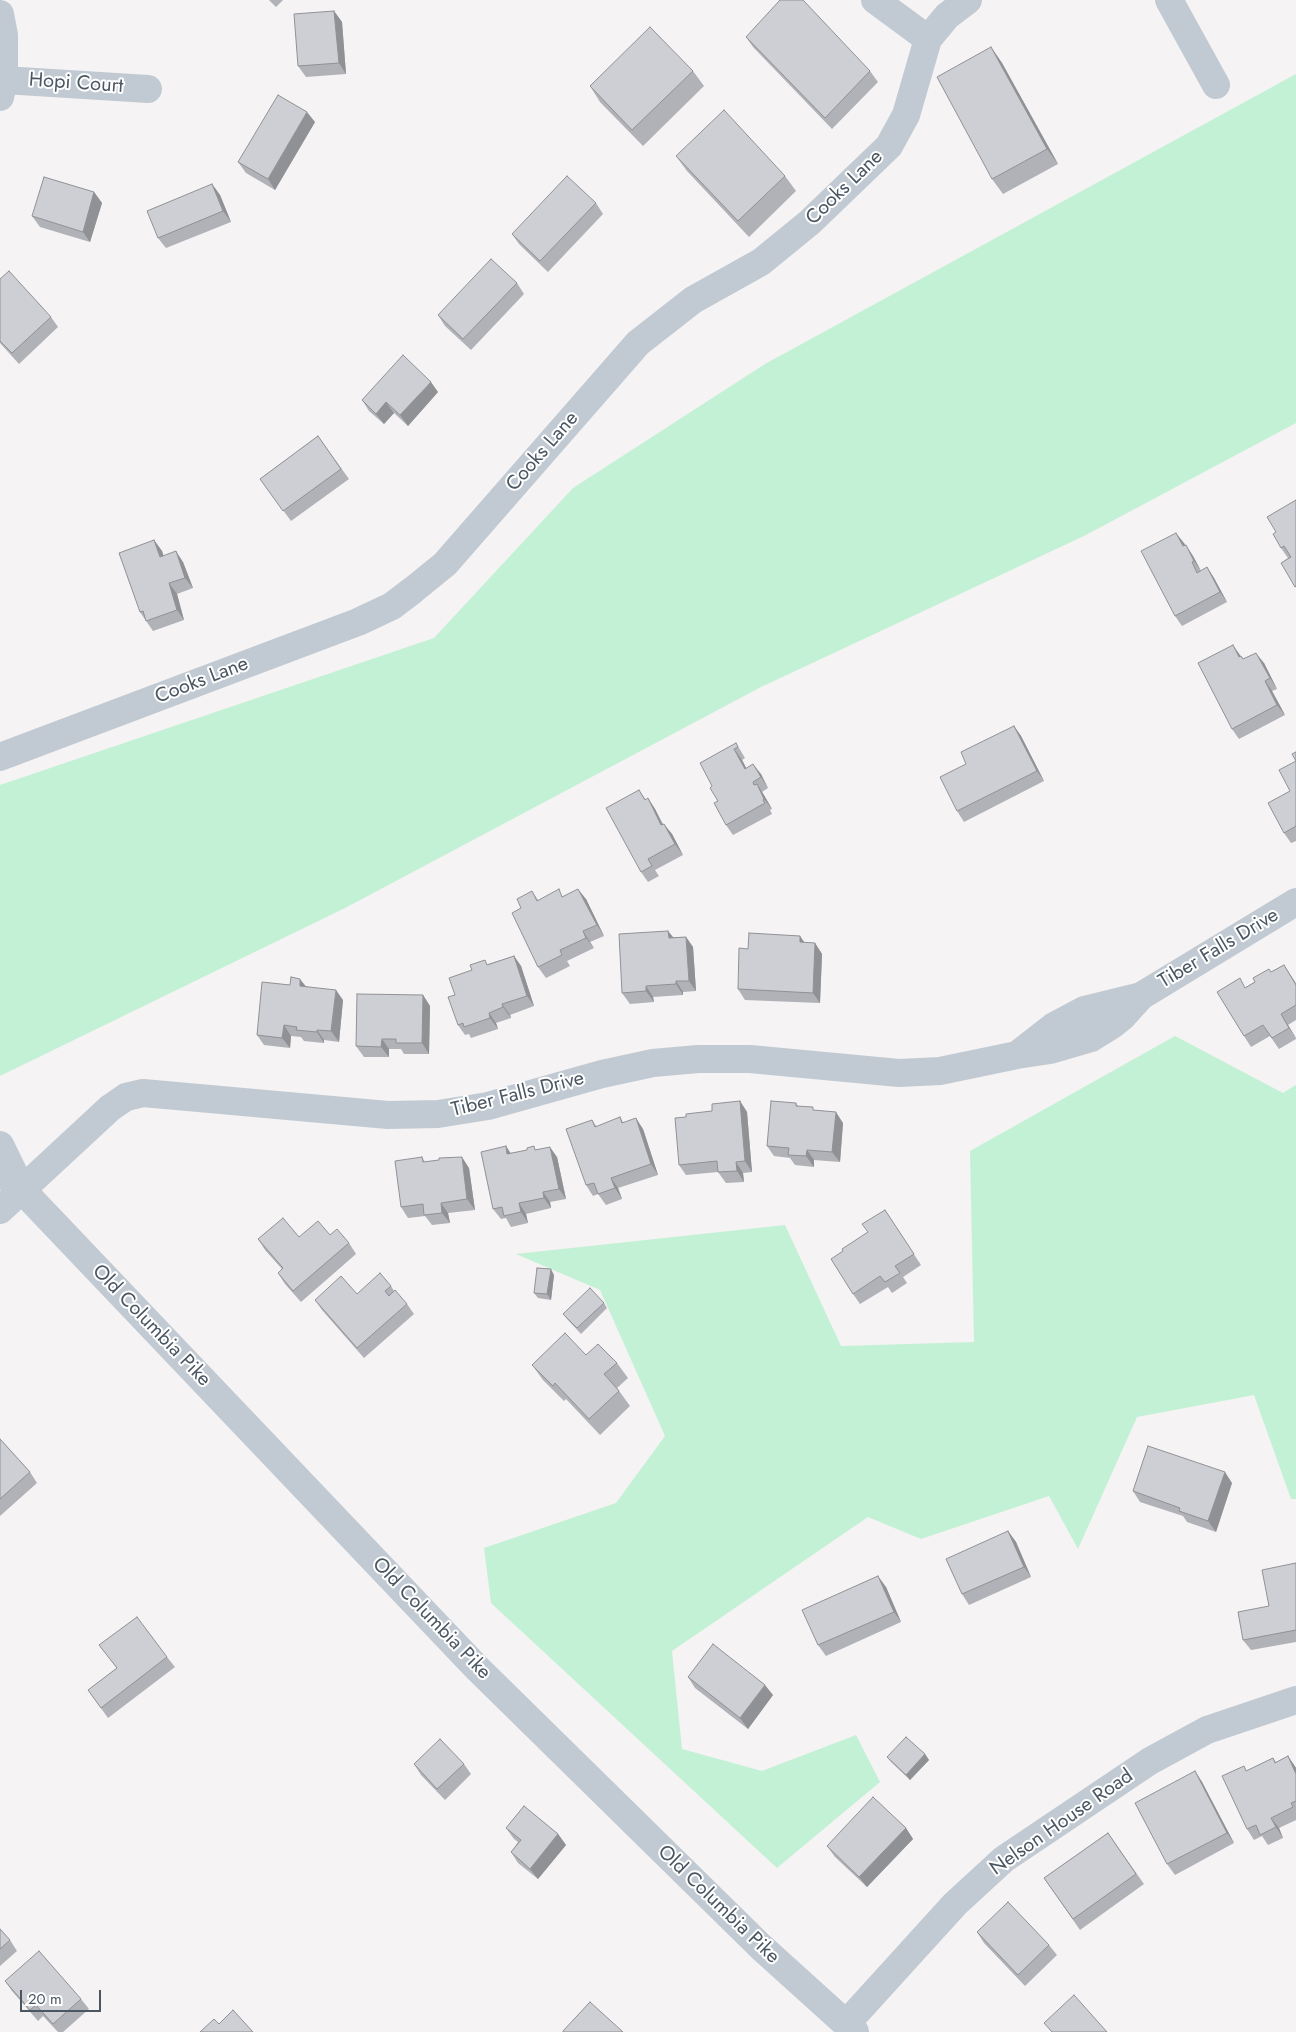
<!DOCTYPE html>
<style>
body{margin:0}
#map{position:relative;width:1296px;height:2032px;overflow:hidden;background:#f5f3f3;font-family:Jost,sans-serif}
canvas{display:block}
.scale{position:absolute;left:20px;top:1990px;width:81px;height:22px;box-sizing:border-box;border:2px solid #4a5661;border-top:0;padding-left:6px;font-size:15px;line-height:18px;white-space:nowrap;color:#4a5661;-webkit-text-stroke:4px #fff;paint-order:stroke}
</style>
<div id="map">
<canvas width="1296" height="2032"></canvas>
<div class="scale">20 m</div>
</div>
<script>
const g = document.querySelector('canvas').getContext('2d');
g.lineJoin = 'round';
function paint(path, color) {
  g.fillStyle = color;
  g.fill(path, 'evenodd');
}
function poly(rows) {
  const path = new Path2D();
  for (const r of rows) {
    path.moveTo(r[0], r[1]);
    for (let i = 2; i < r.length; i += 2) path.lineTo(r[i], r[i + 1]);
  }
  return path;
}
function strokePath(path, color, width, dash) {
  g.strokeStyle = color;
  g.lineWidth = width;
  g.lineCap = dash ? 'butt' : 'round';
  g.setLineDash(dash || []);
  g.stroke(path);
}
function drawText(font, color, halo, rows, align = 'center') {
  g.font = font + ' Jost,sans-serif';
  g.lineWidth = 4;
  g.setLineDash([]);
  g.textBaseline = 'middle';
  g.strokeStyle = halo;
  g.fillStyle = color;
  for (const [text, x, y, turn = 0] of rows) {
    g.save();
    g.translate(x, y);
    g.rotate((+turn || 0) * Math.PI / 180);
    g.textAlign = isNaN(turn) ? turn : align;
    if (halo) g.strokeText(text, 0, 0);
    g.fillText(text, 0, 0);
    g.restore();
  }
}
paint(poly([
 [1296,74,1296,423,1084,536,761,687,345,908,0,1076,0,785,434,638,573,488,765,364],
 [1175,1036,1283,1093,1296,1085,1296,1499,1291,1499,1254,1395,1137,1417,1078,1549,1049,1496,921,1539,868,1517,672,1651,682,1749,762,1771,856,1735,880,1782,777,1868,491,1603,484,1548,616,1503,665,1436,600,1290,516,1254,785,1225,841,1346,974,1342,970,1151]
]), '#c3f1d5');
strokePath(poly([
 [875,0,928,39],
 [1169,0,1216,85],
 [0,14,4,35,4,80,0,97],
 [4,80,148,89],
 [0,757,358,622,392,606,413,590,445,564,638,343,693,300,761,262,810,222,889,146,906,115,928,39,947,16,968,0],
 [1018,1054,1054,1026,1084,1010,1141,996],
 [0,1145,22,1190,0,1171],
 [22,1190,477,1668,761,1947,855,2032],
 [0,1210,110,1108,126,1097,143,1093,388,1115,438,1114,488,1106,602,1074,653,1063,698,1059,750,1059,899,1073,940,1071,1017,1055,1050,1050,1091,1038,1112,1025,1122,1017,1141,996,1296,902],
 [846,2024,955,1904,1004,1859,1150,1761,1207,1730,1296,1700]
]), '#c1cad2', 28);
paint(poly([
 [269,0,283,0,276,7],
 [334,11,342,22,346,74,306,77,298,66],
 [746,37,870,71,878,82,832,129,753,47],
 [991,47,1002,63,1058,164,1003,194,992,179],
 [693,71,704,86,643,146,600,102,590,86],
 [315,122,275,190,246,173,238,162],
 [676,156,785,176,796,191,749,237,687,171],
 [212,184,220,195,231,222,166,248,158,238],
 [94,192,102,203,90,242,40,227,32,216],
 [596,203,603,214,548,272,519,244,512,234],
 [0,279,51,317,58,327,19,364,0,343],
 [517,283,524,294,471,350,445,326,438,315],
 [438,392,408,426,394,413,384,424,369,411,362,400],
 [318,436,349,479,291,521,260,479],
 [1296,500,1296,588,1281,563,1288,558,1281,548,1276,532],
 [154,540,162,551,163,556,183,562,193,588,177,594,184,620,153,631,140,612],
 [1184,543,1193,556,1201,571,1207,567,1214,578,1227,602,1182,626,1175,616],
 [1241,656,1244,659,1264,663,1277,689,1272,691,1285,715,1239,739,1232,729],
 [1014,726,1021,736,1044,781,964,822,957,811,966,764],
 [736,743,745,758,742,760,746,768,761,774,768,788,762,792,772,809,770,810,772,814,733,835,726,825,712,786],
 [1296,752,1296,841,1291,843,1284,833,1296,761],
 [639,790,646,800,648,798,655,809,663,824,672,834,683,855,655,870,659,876,648,882,641,872],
 [532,891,538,900,564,896,586,899,604,936,590,942,594,948,567,961,570,966,546,978,538,967,521,908],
 [668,931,673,937,686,937,693,947,696,991,683,992,683,995,653,997,654,1002,630,1004,622,993],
 [805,943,815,943,822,954,820,1003,745,1000,738,989,748,949],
 [514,956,521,966,534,1006,510,1015,511,1018,496,1023,498,1029,471,1038,469,1034,465,1035,458,1025,455,995,488,964],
 [1284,965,1296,983,1296,1020,1288,1025,1296,1038,1296,1039,1279,1049,1270,1036,1251,1047,1244,1036,1246,987],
 [290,985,306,986,343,1000,339,1042,324,1040,324,1043,304,1041,301,1037,291,1036,290,1048,264,1045,257,1035],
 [423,995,430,1006,429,1054,404,1054,401,1049,389,1049,389,1057,364,1057,356,1046],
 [740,1101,747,1112,752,1172,743,1173,744,1182,726,1183,718,1172,686,1175,679,1165,686,1117,712,1111],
 [796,1103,798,1106,816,1111,843,1123,840,1162,814,1160,814,1167,795,1165,790,1158,774,1156,767,1146],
 [620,1117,623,1122,643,1129,658,1175,618,1188,622,1199,606,1205,598,1194,593,1196,586,1185,592,1120,597,1127],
 [506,1146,510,1153,537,1150,557,1157,566,1199,550,1202,551,1208,526,1214,528,1223,511,1227,506,1218,501,1219,493,1209],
 [422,1157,425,1162,469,1168,475,1210,448,1213,450,1223,432,1225,425,1216,408,1218,401,1207],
 [885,1210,921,1265,903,1277,907,1283,892,1293,888,1287,860,1304,853,1294,843,1251,868,1232],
 [330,1235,349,1243,356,1254,301,1302,285,1284,278,1273,282,1269,265,1250,258,1239],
 [554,1275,551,1300,538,1298,534,1293],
 [391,1286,394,1291,407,1304,414,1314,364,1358,322,1310,315,1300,357,1294],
 [604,1303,607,1308,581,1334,567,1319,563,1314],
 [586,1355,617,1363,628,1378,617,1388,630,1406,600,1435,566,1399,564,1401,543,1380,532,1365],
 [0,1439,30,1472,37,1483,0,1516],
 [1232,1483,1216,1532,1187,1522,1183,1516,1140,1502,1133,1491],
 [1008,1531,1016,1542,1031,1577,969,1605,962,1594],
 [1296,1563,1296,1642,1251,1650,1243,1640,1269,1606],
 [886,1587,901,1622,826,1656,818,1645],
 [99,1645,167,1657,175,1667,108,1718,88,1690,117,1668],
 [688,1677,773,1695,748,1729,695,1688],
 [925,1754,929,1760,910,1780,891,1762,887,1757],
 [1288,1756,1296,1768,1296,1820,1279,1828,1283,1838,1268,1845,1262,1836,1254,1840,1247,1829,1247,1771,1273,1758,1276,1762],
 [414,1764,464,1764,471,1774,445,1800,421,1775],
 [1195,1771,1202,1782,1234,1843,1175,1875,1167,1864],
 [506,1828,558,1834,566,1845,538,1879,518,1863,511,1852,518,1842,514,1839],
 [906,1828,913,1839,867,1887,835,1857,827,1846],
 [1108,1833,1144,1884,1080,1930,1044,1878],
 [0,1929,10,1940,17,1951,0,1966],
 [977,1932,1049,1945,1057,1955,1025,1986,984,1943],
 [5,1981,81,1999,89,2009,63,2032,58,2032,43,2016,38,2021,12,1991]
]), '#b0b2b7');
paint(poly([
 [334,11,342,22,346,74,339,63],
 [991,47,1002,63,1058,164,1047,149],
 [307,112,315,122,275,190,268,179],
 [212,184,220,195,231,222,223,211],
 [94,192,102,203,90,242,83,232],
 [431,382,438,392,408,426,400,415],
 [386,402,394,413,384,424,376,414],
 [1176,533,1184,543,1190,557,1183,546],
 [154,540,162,551,168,568,160,557],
 [1186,545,1193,556,1201,571,1194,561],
 [176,551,183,562,193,588,185,578],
 [1207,567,1214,578,1227,602,1220,592],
 [169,583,177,594,184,620,177,610],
 [1233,645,1240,655,1247,668,1239,657],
 [1256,653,1264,663,1277,689,1270,678],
 [1265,681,1272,691,1285,715,1277,705],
 [1014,726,1021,736,1044,781,1037,771],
 [734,749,742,760,752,779,745,769],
 [753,764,761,774,768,788,761,777],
 [757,784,764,795,772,809,764,799],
 [648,798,655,809,668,836,661,825],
 [664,824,672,834,683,855,675,844],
 [578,889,586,899,604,936,597,925],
 [583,931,590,942,594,948,586,938],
 [668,931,676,941,669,938],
 [800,936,807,946,800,942],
 [686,937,693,947,696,991,689,981],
 [815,943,822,954,820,1003,813,993],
 [514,956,521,966,534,1006,527,996],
 [300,979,308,989,300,986],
 [676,981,683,992,683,995,676,984],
 [646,986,653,997,654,1002,646,991],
 [336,990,343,1000,339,1042,331,1031],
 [423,995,430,1006,429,1054,422,1043],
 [502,1004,510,1015,511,1018,503,1007],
 [489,1013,496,1023,498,1029,490,1018],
 [1281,1014,1288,1025,1296,1038,1289,1028],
 [284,1025,291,1036,290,1048,282,1038],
 [317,1030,324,1040,324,1043,317,1032],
 [382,1039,389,1049,389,1057,381,1047],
 [740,1101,747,1112,752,1172,745,1161],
 [836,1112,843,1123,840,1162,832,1152],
 [636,1118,643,1129,658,1175,651,1164],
 [506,1146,513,1157,507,1154],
 [550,1147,557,1157,566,1199,559,1189],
 [807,1150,814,1160,814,1167,806,1156],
 [462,1157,469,1168,475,1210,467,1199],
 [736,1162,743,1173,744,1182,737,1171],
 [611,1178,618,1188,622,1199,615,1188],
 [543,1192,550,1202,551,1208,544,1198],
 [441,1203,448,1213,450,1223,442,1213],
 [519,1203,526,1214,528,1223,521,1212],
 [551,1269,554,1275,551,1300,547,1294],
 [1225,1472,1232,1483,1216,1532,1208,1521],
 [1008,1531,1016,1542,1031,1577,1024,1567],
 [878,1576,886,1587,901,1622,894,1612],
 [765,1685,773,1695,748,1729,740,1718],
 [925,1754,929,1760,910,1780,906,1775],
 [1288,1756,1296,1768,1296,1774],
 [1195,1771,1202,1782,1234,1843,1227,1833],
 [1271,1818,1279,1828,1283,1838,1276,1827],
 [906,1828,913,1839,867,1887,859,1877],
 [558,1834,566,1845,538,1879,530,1869]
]), '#909195');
const building = poly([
 [780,0,803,0,870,71,825,118,746,37,780,0],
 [334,11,339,63,298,66,294,14,334,11],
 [650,27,693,71,632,130,590,86,650,27],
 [991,47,1047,149,992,179,937,77,991,47],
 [278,95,307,112,268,179,238,162,278,95],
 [724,110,785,176,738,221,676,156,724,110],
 [567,176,596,203,540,261,512,234,567,176],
 [44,177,94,192,83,232,32,216,44,177],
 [212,184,223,211,158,238,147,211,212,184],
 [491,259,517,283,463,339,438,315,491,259],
 [9,271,51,317,12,353,0,341,0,279,9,271],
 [403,355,431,382,400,415,386,402,376,414,362,400,403,355],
 [318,436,341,469,283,511,260,479,318,436],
 [1296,500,1296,586,1295,587,1281,563,1291,557,1284,546,1281,548,1273,534,1276,532,1267,517,1296,500],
 [1176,533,1183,546,1186,545,1194,561,1192,562,1197,573,1207,567,1220,592,1175,616,1141,551,1176,533],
 [154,540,160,557,176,551,185,578,169,583,177,610,146,621,143,611,140,612,119,553,154,540],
 [1233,645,1239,657,1241,656,1243,659,1256,653,1270,678,1265,681,1277,705,1232,729,1198,663,1233,645],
 [1014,726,1037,771,957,811,940,777,966,764,961,752,1014,726],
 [736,743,738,747,734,749,745,769,753,764,761,777,753,782,754,785,757,784,764,799,763,800,765,803,726,825,714,803,718,801,710,788,712,786,700,763,736,743],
 [1296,752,1296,826,1284,833,1268,803,1290,791,1279,770,1296,761,1292,754,1296,752],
 [639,790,645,800,648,798,661,825,664,824,675,844,648,859,652,866,641,872,606,808,639,790],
 [559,889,562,897,578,889,597,925,583,931,586,938,560,950,562,955,538,967,512,913,521,908,517,899,532,891,537,901,559,889],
 [668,931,669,938,686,937,689,981,676,981,676,984,646,986,646,991,622,993,619,934,668,931],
 [749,933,800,936,800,942,815,943,813,993,738,989,739,948,748,949,749,933],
 [514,956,527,996,502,1004,503,1007,489,1013,490,1018,464,1027,463,1023,458,1025,448,997,455,995,449,978,472,970,470,965,485,960,487,965,514,956],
 [1284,965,1296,985,1296,1005,1281,1014,1289,1028,1272,1038,1263,1025,1244,1036,1217,992,1240,978,1245,988,1255,982,1253,978,1269,969,1271,972,1284,965],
 [291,977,300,979,300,986,336,990,331,1031,317,1030,317,1032,296,1030,297,1027,284,1025,282,1038,257,1035,262,982,290,985,291,977],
 [357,994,423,995,422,1043,396,1043,396,1039,382,1039,381,1047,356,1046,357,994],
 [740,1101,745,1161,736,1162,737,1171,718,1172,717,1161,679,1165,675,1118,686,1117,686,1114,712,1111,712,1104,740,1101],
 [771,1101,796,1103,796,1106,813,1107,813,1110,836,1112,832,1152,807,1150,806,1156,788,1155,789,1148,767,1146,771,1101],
 [620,1117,622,1123,636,1118,651,1164,611,1178,615,1188,598,1194,594,1183,586,1185,566,1129,592,1120,595,1127,620,1117],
 [506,1146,507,1154,527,1150,527,1148,534,1146,535,1150,550,1147,559,1189,543,1192,544,1198,519,1203,521,1212,504,1216,502,1207,493,1209,481,1152,506,1146],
 [422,1157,423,1162,439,1160,439,1158,462,1157,467,1199,441,1203,442,1213,424,1215,423,1204,401,1207,395,1161,422,1157],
 [885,1210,914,1254,895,1266,900,1273,885,1282,880,1276,853,1294,831,1259,843,1251,842,1249,868,1232,862,1224,885,1210],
 [283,1218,299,1237,318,1221,330,1235,337,1229,349,1243,293,1291,278,1273,283,1268,258,1239,283,1218],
 [537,1268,551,1269,547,1294,534,1293,537,1268],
 [380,1273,391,1286,385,1291,389,1296,395,1290,407,1304,357,1348,315,1300,341,1276,357,1294,380,1273],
 [590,1288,604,1303,577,1328,563,1314,590,1288],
 [565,1333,586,1355,598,1344,617,1363,604,1374,619,1391,589,1419,555,1383,553,1386,532,1365,565,1333],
 [0,1439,30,1472,0,1499,0,1439],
 [1148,1446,1225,1472,1208,1521,1179,1511,1180,1508,1133,1491,1148,1446],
 [1008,1531,1024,1567,962,1594,946,1559,1008,1531],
 [1296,1563,1296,1630,1243,1640,1238,1612,1269,1606,1262,1570,1296,1563],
 [878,1576,894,1612,818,1645,802,1610,878,1576],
 [137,1617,167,1657,101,1708,88,1690,117,1668,99,1645,137,1617],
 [713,1644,765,1685,740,1718,688,1677,713,1644],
 [906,1737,925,1754,906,1775,887,1757,906,1737],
 [440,1739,464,1764,437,1789,414,1764,440,1739],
 [1288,1756,1296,1774,1296,1801,1291,1803,1293,1807,1271,1818,1276,1827,1260,1835,1256,1825,1247,1829,1222,1776,1244,1766,1246,1771,1273,1758,1275,1763,1288,1756],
 [1195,1771,1227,1833,1167,1864,1135,1803,1195,1771],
 [873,1797,906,1828,859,1877,827,1846,873,1797],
 [524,1806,558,1834,530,1869,511,1852,521,1840,506,1828,524,1806],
 [1108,1833,1136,1874,1073,1919,1044,1878,1108,1833],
 [1008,1902,1049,1945,1018,1975,977,1932,1008,1902],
 [0,1929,10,1940,0,1949,0,1929],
 [39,1951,81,1999,53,2024,36,2005,30,2010,5,1981,39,1951],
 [1074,1995,1107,2032,1052,2032,1044,2023,1074,1995],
 [590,2002,623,2032,563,2032,563,2031,590,2002],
 [233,2010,253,2032,200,2032,214,2019,219,2024,233,2010]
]);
paint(building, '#cdcfd5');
strokePath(building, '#909195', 1);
drawText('20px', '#4a5661', '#fff', [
 ["Hopi Court",76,84,4],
 ["Cooks Lane",845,188,-44],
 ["Cooks Lane",543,452,-49],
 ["Cooks Lane",202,681,-21],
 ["Tiber Falls Drive",1219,949,-31],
 ["Tiber Falls Drive",518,1095,-14],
 ["Old Columbia Pike",151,1326,46],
 ["Old Columbia Pike",431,1619,46],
 ["Nelson House Road",1062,1823,-35],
 ["Old Columbia Pike",718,1905,44]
]);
</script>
